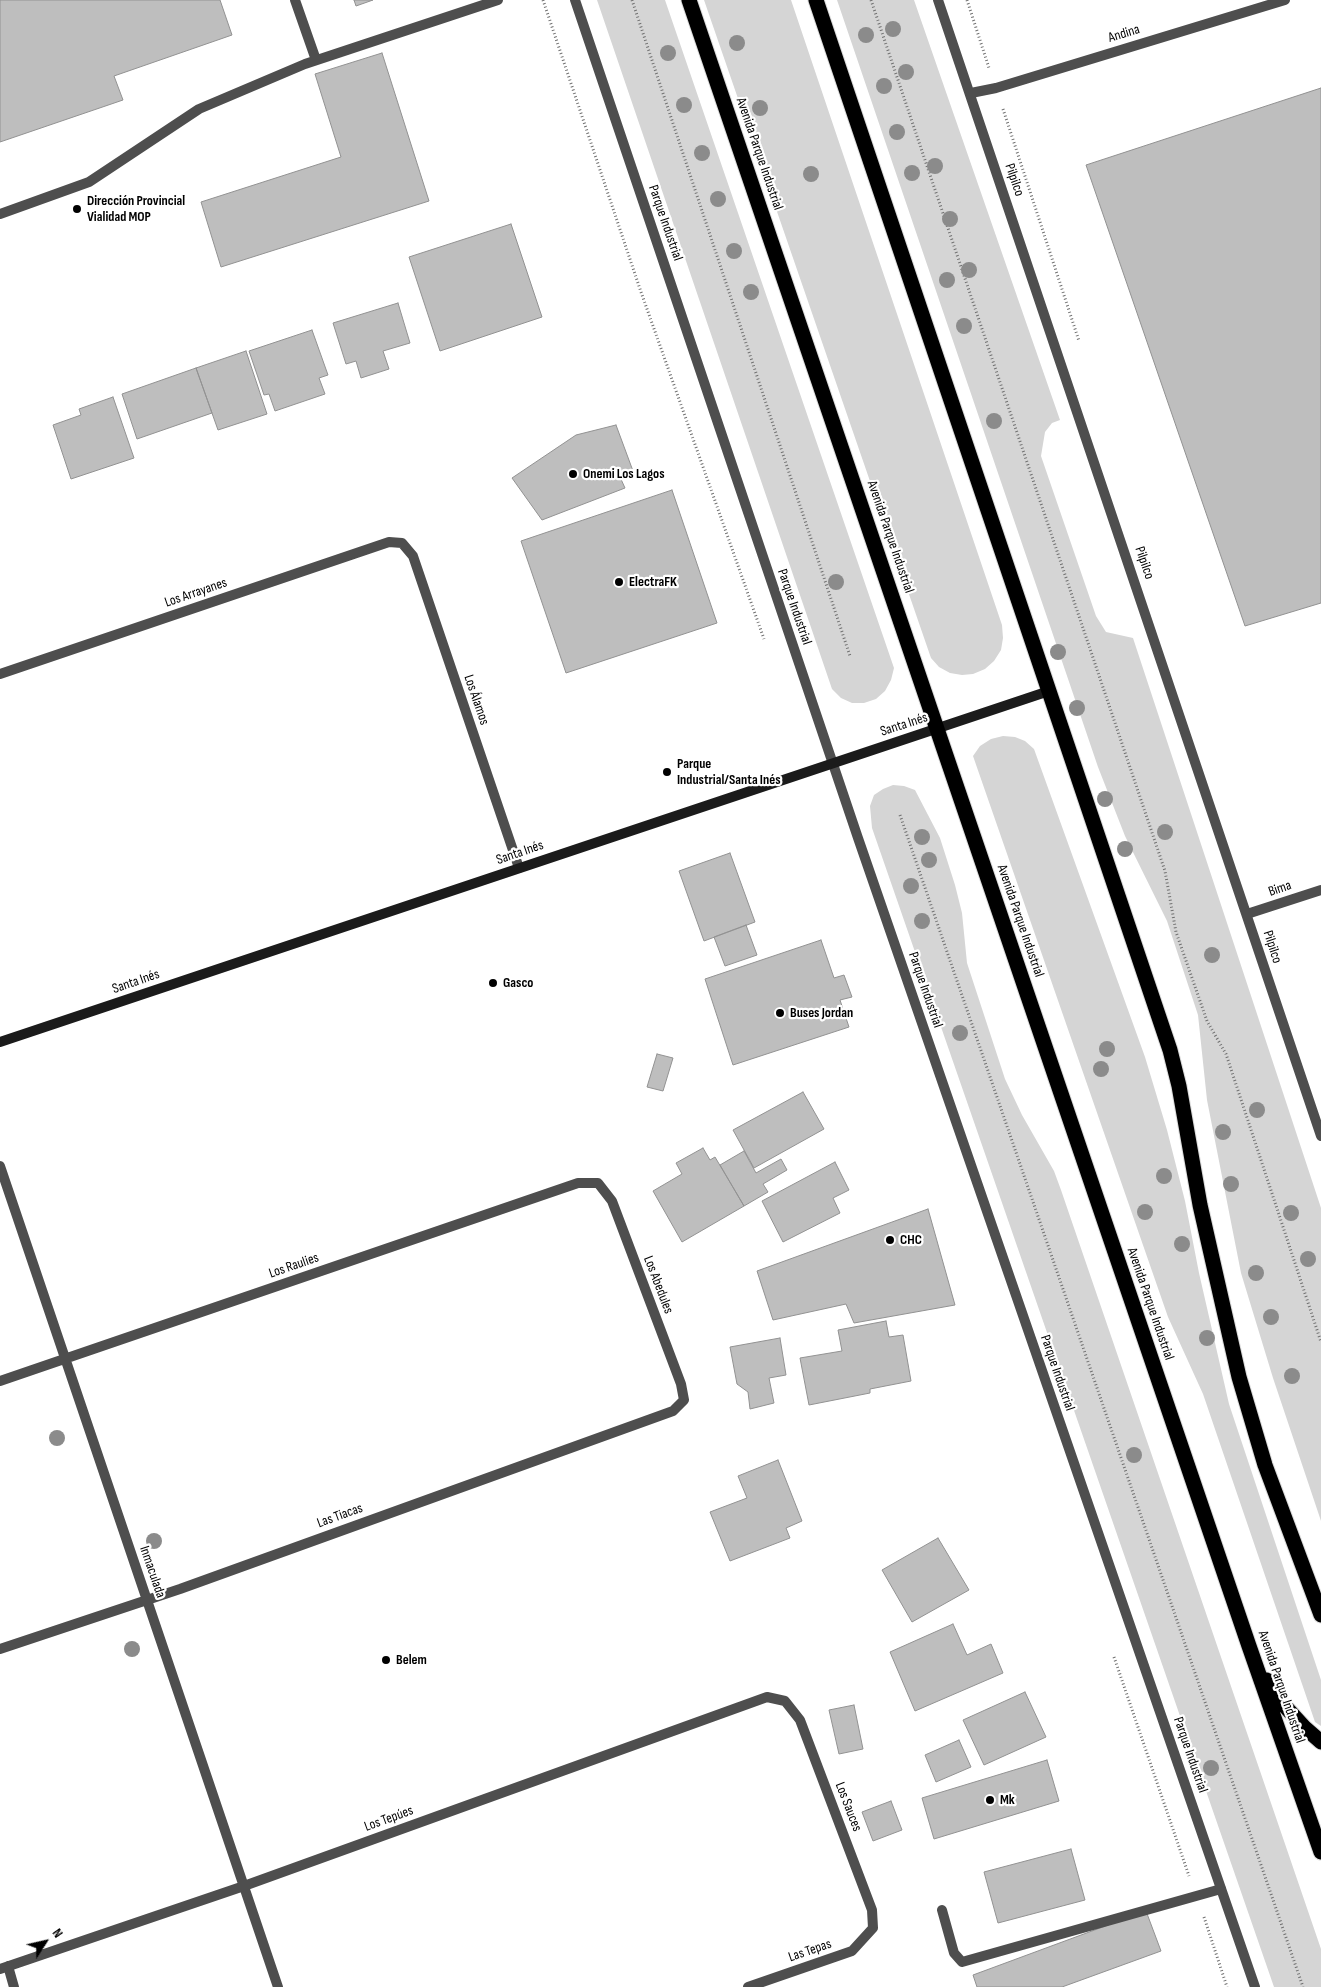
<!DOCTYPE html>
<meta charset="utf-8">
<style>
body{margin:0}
#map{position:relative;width:1321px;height:1987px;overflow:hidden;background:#fff;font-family:"Sofia Sans Condensed",sans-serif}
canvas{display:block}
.north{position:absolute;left:20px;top:1917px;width:50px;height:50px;-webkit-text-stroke:4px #fff;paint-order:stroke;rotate:55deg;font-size:14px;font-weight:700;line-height:20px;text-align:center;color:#000}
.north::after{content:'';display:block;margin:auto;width:18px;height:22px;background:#000;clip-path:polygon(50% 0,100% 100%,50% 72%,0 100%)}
</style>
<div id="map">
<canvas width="1321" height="1987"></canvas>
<div class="north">N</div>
</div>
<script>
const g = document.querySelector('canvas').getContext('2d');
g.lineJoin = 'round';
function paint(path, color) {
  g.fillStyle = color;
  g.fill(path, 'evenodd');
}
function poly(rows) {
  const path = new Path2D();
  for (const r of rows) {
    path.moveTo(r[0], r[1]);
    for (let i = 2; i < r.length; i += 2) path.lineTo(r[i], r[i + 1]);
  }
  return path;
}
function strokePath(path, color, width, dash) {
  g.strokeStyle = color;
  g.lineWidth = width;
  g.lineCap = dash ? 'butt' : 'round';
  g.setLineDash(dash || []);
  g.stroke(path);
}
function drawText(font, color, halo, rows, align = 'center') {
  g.font = font + ' "Sofia Sans Condensed",sans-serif';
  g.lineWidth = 4.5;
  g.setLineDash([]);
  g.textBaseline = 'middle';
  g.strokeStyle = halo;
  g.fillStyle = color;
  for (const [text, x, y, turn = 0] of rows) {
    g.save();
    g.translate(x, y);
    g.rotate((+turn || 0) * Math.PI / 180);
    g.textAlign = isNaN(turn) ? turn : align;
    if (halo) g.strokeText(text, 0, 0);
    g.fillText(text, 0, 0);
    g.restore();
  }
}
paint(poly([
 [597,0,665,0,894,668,891,680,885,691,876,699,864,703,852,703,841,698,832,689],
 [704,0,791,0,1002,625,1003,638,1001,650,994,661,985,669,973,674,962,675,950,673,939,667,931,658],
 [837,0,914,0,1060,420,1052,423,1045,432,1041,456,1096,616,1106,632,1133,638,1321,1208,1321,1521,1273,1378,1241,1273,1207,1100,1198,1015,1167,921,1125,836,1098,767],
 [1003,736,1015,737,1025,741,1034,749,1145,1057,1167,1130,1185,1201,1199,1273,1229,1404,1321,1680,1321,1726,1315,1722,1203,1394,1168,1317,973,756,980,746,991,739],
 [893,785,904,786,915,790,940,838,955,885,962,913,967,963,1005,1079,1022,1115,1054,1171,1061,1190,1321,1949,1321,1987,1274,1987,872,828,870,806,874,795,883,789]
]), '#d5d5d5');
const building = poly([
 [0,0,220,0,232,35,114,76,123,100,0,142,0,0],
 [354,0,373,0,356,6,354,0],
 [382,53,429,201,221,267,201,202,341,157,315,74,382,53],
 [1321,88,1321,603,1245,626,1086,165,1321,88],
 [511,224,542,317,440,351,409,257,511,224],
 [398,303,410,343,383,351,389,369,361,378,356,361,346,364,333,323,398,303],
 [312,330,328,375,319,378,325,394,275,411,269,394,264,395,249,351,312,330],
 [246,351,267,414,218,430,196,368,246,351],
 [196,368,212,413,137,439,122,394,196,368],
 [113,397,134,458,71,479,53,425,81,415,79,409,113,397],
 [616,425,633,471,620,477,625,488,542,520,512,478,576,435,616,425],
 [672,490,717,623,566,673,521,541,672,490],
 [730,853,755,922,704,941,679,871,730,853],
 [746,925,757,955,725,966,714,937,746,925],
 [821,940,834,978,844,975,852,997,840,1000,849,1027,733,1065,705,979,821,940],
 [657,1054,673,1058,663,1091,647,1087,657,1054],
 [803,1092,824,1129,754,1168,733,1130,803,1092],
 [703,1148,710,1160,715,1157,744,1206,682,1242,653,1191,682,1174,676,1163,703,1148],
 [744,1151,756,1173,781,1159,787,1170,763,1184,768,1192,744,1206,720,1165,744,1151],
 [835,1162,849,1190,833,1198,840,1213,783,1242,762,1201,835,1162],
 [928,1209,955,1305,854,1323,846,1304,773,1320,757,1271,928,1209],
 [886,1321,889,1337,903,1335,911,1381,870,1389,870,1393,809,1405,800,1358,842,1351,838,1330,886,1321],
 [780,1338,786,1375,769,1378,774,1403,750,1409,748,1392,737,1384,730,1347,780,1338],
 [778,1460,802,1521,786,1528,790,1538,730,1561,710,1512,747,1498,738,1476,778,1460],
 [938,1538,969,1590,912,1622,882,1570,938,1538],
 [953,1624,967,1655,991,1644,1003,1673,915,1711,890,1652,953,1624],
 [1025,1692,1046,1737,984,1765,963,1720,1025,1692],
 [854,1705,863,1749,839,1754,829,1710,854,1705],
 [959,1740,971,1767,936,1782,925,1755,959,1740],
 [1047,1760,1059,1801,934,1839,922,1798,1047,1760],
 [891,1801,902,1830,873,1841,862,1812,891,1801],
 [1071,1849,1085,1900,998,1923,984,1872,1071,1849],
 [1146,1911,1161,1951,1062,1987,977,1987,973,1975,1146,1911]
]);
paint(building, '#bebebe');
strokePath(building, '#929292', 1);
const highway = poly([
 [689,0,1249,1646,1321,1852],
 [816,0,1170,1050,1179,1086,1200,1205,1239,1377,1265,1465,1321,1615],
 [1267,1680,1282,1703,1304,1727,1321,1742]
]);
strokePath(highway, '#dbdbdb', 17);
strokePath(poly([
 [543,0,641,292,764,639],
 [632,0,850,656],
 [871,0,1165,871,1176,932,1207,1021,1226,1054,1321,1342],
 [967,0,989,68],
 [1003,109,1079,341],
 [900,815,1303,1987],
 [1114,1657,1189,1876],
 [1204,1917,1227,1987]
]), '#707070', 3, [1, 2.5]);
strokePath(poly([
 [295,0,316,60],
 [0,214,89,182,199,109,305,64,498,0],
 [942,1910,954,1953,962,1962,1221,1889]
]), '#4e4e4e', 10);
strokePath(poly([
 [575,0,858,838,1255,1987],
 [938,0,1321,1136],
 [971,93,996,88,1285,0],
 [0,674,389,542,402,543,413,556,519,868],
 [1247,914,1321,890],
 [0,1166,278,1987],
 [0,1381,578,1183,598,1183,612,1201,681,1384,684,1400,673,1411,180,1589,0,1649],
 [8,1966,14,1987],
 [0,1969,244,1886,767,1697,785,1701,800,1720,872,1910,873,1928,852,1951,748,1987]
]), '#4e4e4e', 10);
strokePath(poly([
 [0,1042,1049,691]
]), '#1b1b1b', 10);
strokePath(highway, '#000', 15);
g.fillStyle = '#8b8b8b';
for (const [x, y] of [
 [893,29],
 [866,35],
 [737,43],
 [668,53],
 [906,72],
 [884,86],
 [684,105],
 [760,108],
 [897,132],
 [702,153],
 [935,166],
 [912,173],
 [811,174],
 [718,199],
 [950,219],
 [734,251],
 [969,270],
 [947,280],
 [751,292],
 [964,326],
 [994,421],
 [836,582],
 [1058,652],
 [1077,708],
 [1105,799],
 [1165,832],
 [922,837],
 [1125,849],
 [929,860],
 [911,886],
 [922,921],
 [1212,955],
 [960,1033],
 [1107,1049],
 [1101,1069],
 [1257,1110],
 [1223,1132],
 [1164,1176],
 [1231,1184],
 [1145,1212],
 [1291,1213],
 [1182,1244],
 [1308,1259],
 [1256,1273],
 [1271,1317],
 [1207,1338],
 [1292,1376],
 [57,1438],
 [1134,1455],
 [154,1541],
 [132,1649],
 [1211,1768]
]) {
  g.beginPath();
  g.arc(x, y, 8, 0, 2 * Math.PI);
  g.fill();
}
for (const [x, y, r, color] of [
 [77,209,5,"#000"],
 [573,474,5,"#000"],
 [619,582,5,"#000"],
 [667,772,5,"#000"],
 [493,983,5,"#000"],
 [780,1013,5,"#000"],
 [890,1240,5,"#000"],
 [386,1660,5,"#000"],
 [990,1800,5,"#000"]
]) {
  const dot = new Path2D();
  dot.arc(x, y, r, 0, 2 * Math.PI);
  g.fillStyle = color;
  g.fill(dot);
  strokePath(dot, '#fff', 2);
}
drawText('14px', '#000', '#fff', [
 ["Andina",1124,34,-17],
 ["Avenida Parque Industrial",759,154,71],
 ["Pilpilco",1014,180,71],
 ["Parque Industrial",665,223,71],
 ["Avenida Parque Industrial",890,537,71],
 ["Pilpilco",1144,563,71],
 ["Los Arrayanes",196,593,-19],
 ["Parque Industrial",794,607,71],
 ["Los Álamos",476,700,71],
 ["Santa Inés",904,725,-18],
 ["Santa Inés",520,853,-19],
 ["Bima",1280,889,-19],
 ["Avenida Parque Industrial",1020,921,71],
 ["Pilpilco",1272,947,72],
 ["Santa Inés",136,982,-19],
 ["Parque Industrial",925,990,71],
 ["Los Raulies",294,1266,-19],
 ["Los Abedules",658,1285,69],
 ["Avenida Parque Industrial",1150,1304,71],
 ["Parque Industrial",1057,1373,71],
 ["Las Tiacas",340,1516,-20],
 ["Inmaculada",152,1572,71],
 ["Avenida Parque Industrial",1281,1687,71],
 ["Parque Industrial",1190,1755,71],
 ["Los Sauces",848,1807,69],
 ["Los Tepúes",389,1819,-20],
 ["Las Tepas",810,1951,-19]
]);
drawText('bold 14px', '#000', '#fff', [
 ["Dirección Provincial",87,201],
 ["Vialidad MOP",87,217],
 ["Onemi Los Lagos",583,474],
 ["ElectraFK",629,582],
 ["Parque",677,764],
 ["Industrial/Santa Inés",677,780],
 ["Gasco",503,983],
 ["Buses Jordan",790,1013],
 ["CHC",900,1240],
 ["Belem",396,1660],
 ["Mk",1000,1800]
], 'left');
</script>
